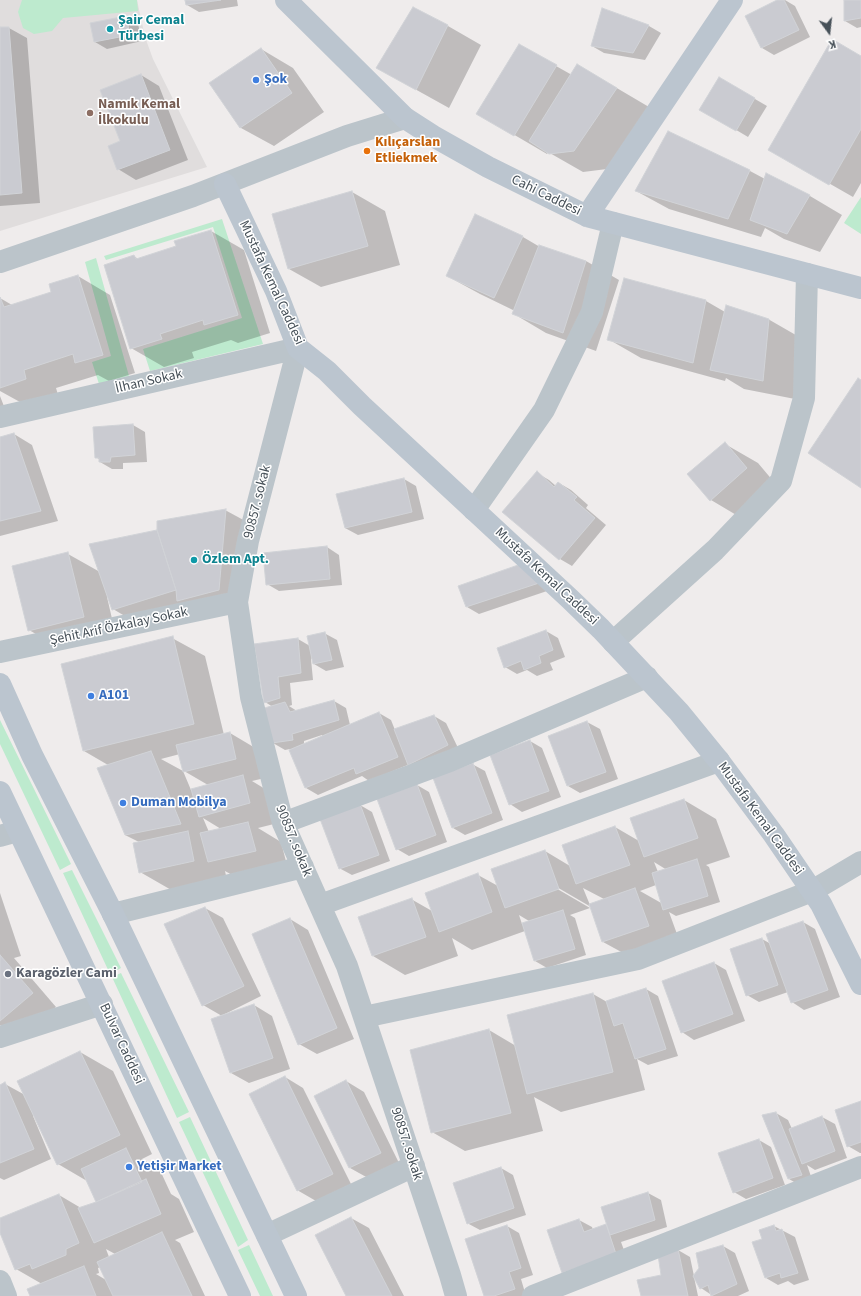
<!DOCTYPE html>
<meta charset="utf-8">
<style>
body{margin:0}
#map{position:relative;width:861px;height:1296px;overflow:hidden;background:#efecec;font-family:"Source Sans 3",sans-serif}
canvas{display:block}
.north{position:absolute;left:809px;top:12px;width:40px;height:40px;-webkit-text-stroke:3px #fff;paint-order:stroke;rotate:165deg;font-size:11px;font-weight:700;line-height:16px;text-align:center;color:#465058}
.north::after{content:'';display:block;margin:auto;width:14px;height:18px;background:#465058;clip-path:polygon(50% 0,100% 100%,50% 72%,0 100%)}
</style>
<div id="map">
<canvas width="861" height="1296"></canvas>
<div class="north">K</div>
</div>
<script>
const g = document.querySelector('canvas').getContext('2d');
g.lineJoin = 'round';
function paint(path, color) {
  g.fillStyle = color;
  g.fill(path, 'evenodd');
}
function poly(rows) {
  const path = new Path2D();
  for (const r of rows) {
    path.moveTo(r[0], r[1]);
    for (let i = 2; i < r.length; i += 2) path.lineTo(r[i], r[i + 1]);
  }
  return path;
}
function strokePath(path, color, width, dash) {
  g.strokeStyle = color;
  g.lineWidth = width;
  g.lineCap = dash ? 'butt' : 'round';
  g.setLineDash(dash || []);
  g.stroke(path);
}
function drawText(font, color, halo, rows, align = 'center') {
  g.font = font + ' "Source Sans 3",sans-serif';
  g.lineWidth = 3;
  g.setLineDash([]);
  g.textBaseline = 'middle';
  g.strokeStyle = halo;
  g.fillStyle = color;
  for (const [text, x, y, turn = 0] of rows) {
    g.save();
    g.translate(x, y);
    g.rotate((+turn || 0) * Math.PI / 180);
    g.textAlign = isNaN(turn) ? turn : align;
    if (halo) g.strokeText(text, 0, 0);
    g.fillText(text, 0, 0);
    g.restore();
  }
}
paint(poly([
 [0,0,137,0,145,37,153,59,207,167,0,231]
]), '#e0dddd');
paint(poly([
 [22,0,137,0,138,11,63,18,52,31,34,34,23,28,18,12],
 [861,197,861,234,844,223],
 [222,219,263,344,150,371,143,349,242,318,213,227,106,260,104,256],
 [96,258,129,376,99,384,92,362,111,356,85,262],
 [0,720,71,864,60,870,0,744],
 [72,870,121,968,110,974,63,873],
 [121,973,189,1112,177,1118,112,977],
 [190,1117,248,1240,238,1247,179,1122],
 [249,1245,273,1296,260,1296,238,1250]
]), '#bdeace');
paint(poly([
 [186,0,237,0,238,6,199,12,187,5],
 [780,0,785,0,795,6,810,37,774,55,762,48,746,16],
 [845,0,861,0,861,27,857,28,845,21],
 [413,8,448,26,481,45,449,108,377,68],
 [602,9,649,26,661,33,645,60,604,53,592,46],
 [126,17,138,24,142,41,107,49,95,42],
 [0,28,9,28,27,38,40,203,0,206],
 [261,49,293,68,324,112,274,146,241,128,211,83],
 [861,57,861,183,853,197,769,149],
 [556,66,572,75,610,84,649,107,607,169,583,172,548,152,547,154,477,113],
 [141,75,159,86,188,160,136,180,118,169,121,142],
 [719,78,767,106,748,137,701,109],
 [668,133,750,171,765,179,766,175,810,196,842,215,820,252,784,239,765,228,761,237,669,209,636,191],
 [352,192,385,211,400,265,321,287,289,269],
 [476,215,523,237,540,247,586,261,619,280,596,351,546,333,514,314,515,311,480,294,447,276],
 [211,231,244,250,270,333,238,343,231,340,192,352,194,358,164,367,131,348,134,256,138,259,177,247],
 [78,276,110,295,135,373,109,381,98,375,56,388,59,398,29,407,0,391,0,298,12,305,52,292],
 [706,301,725,312,768,319,801,338,795,399,744,389,726,378,725,381,641,358,608,339],
 [0,396,7,414,0,416],
 [133,425,145,432,147,462,123,463,123,469,112,469,100,462,100,460,96,457,94,428],
 [14,434,32,445,58,521,0,536,0,438],
 [725,444,758,463,779,488,743,519,711,500],
 [537,473,549,480,556,486,559,483,571,490,588,505,586,508,606,525,572,566,560,559],
 [404,479,416,486,424,519,358,535,345,528],
 [225,510,249,523,243,603,145,628,113,609,108,597,107,597,116,636,62,649,29,630,68,554,100,572,158,531],
 [327,547,339,555,342,585,279,591,267,584],
 [521,566,550,590,479,614,467,607],
 [546,631,558,638,565,657,550,663,553,670,537,676,527,670,517,674,505,667],
 [324,633,337,640,344,667,326,671,314,664,312,658,311,659,313,680,290,683,292,705,289,706,297,711,334,701,346,708,350,725,379,713,391,720,395,730,434,716,446,723,460,752,421,771,410,764,369,781,362,776,318,795,306,788,290,749,285,750,273,743,273,707,265,702,298,639,310,646],
 [322,735,323,737,304,744,304,741],
 [172,638,205,656,224,735,230,733,262,752,269,777,252,781,275,795,282,822,258,828,281,842,288,869,241,880,225,871,227,880,173,891,140,872,139,842,125,835,108,765,84,751],
 [180,754,184,771,208,785,191,790,183,771,161,759],
 [203,818,221,829,209,832],
 [587,722,600,729,618,779,580,793,568,786],
 [530,741,542,748,561,797,522,812,510,804],
 [472,764,485,771,503,820,465,835,453,828],
 [417,785,429,792,447,842,409,856,397,849],
 [684,800,716,819,730,857,706,865,709,867,720,902,676,916,669,912,681,945,636,960,603,942,591,907,555,886,554,887,590,908,570,915,575,918,586,955,547,968,535,961,525,931,472,950,452,938,458,956,405,975,373,956,359,918,411,899,432,911,478,875,498,886,545,851,570,866,563,846,615,827,639,841],
 [654,862,667,870,658,872],
 [656,885,663,904,640,891],
 [583,888,604,899,590,905],
 [519,915,529,921,522,924],
 [360,805,372,812,390,861,352,875,339,868],
 [0,893,21,956,14,958,56,1007,20,1037,0,1025],
 [205,908,223,918,261,996,225,1014,226,1015,254,1005,272,1016,290,1069,249,1083,231,1073,222,1016,203,1005],
 [290,919,308,930,354,1039,317,1054,299,1044],
 [803,922,815,929,840,997,804,1010,792,1002,788,992,759,1002,747,995,762,939,771,944],
 [714,963,726,970,745,1021,694,1040,682,1032],
 [646,989,658,996,678,1056,648,1065,637,1059,645,1090,561,1112,534,1097,543,1131,465,1151,432,1132,489,1030,516,1046,593,994,607,1002],
 [80,1052,113,1071,152,1154,142,1159,159,1168,171,1194,179,1199,194,1232,175,1240,180,1243,205,1296,31,1296,42,1284,16,1269,0,1230,0,1219,59,1195,81,1208,97,1203,87,1181,58,1164,34,1115,33,1116,51,1159,4,1180,0,1178,0,1086,5,1084,25,1095],
 [106,1249,115,1254,109,1257],
 [100,1267,106,1280,96,1274,99,1273,98,1268],
 [285,1077,303,1088,351,1184,316,1201,297,1190],
 [346,1081,364,1092,399,1163,368,1178,350,1168,315,1096],
 [861,1102,861,1153,860,1153,848,1146],
 [776,1113,788,1120,792,1129,822,1117,835,1124,847,1158,815,1170,807,1165,813,1182,801,1186,789,1179],
 [759,1140,771,1147,785,1185,746,1199,734,1192],
 [501,1168,513,1175,526,1215,480,1230,467,1223],
 [648,1193,661,1200,667,1227,621,1242,628,1261,548,1231,579,1220,592,1227,593,1230,607,1225,602,1208],
 [351,1218,369,1228,404,1296,347,1296],
 [507,1226,519,1233,533,1275,521,1279,526,1296,485,1296],
 [774,1226,795,1237,809,1280,794,1285,788,1281,778,1285,766,1278,764,1240],
 [723,1246,735,1253,749,1291,738,1296,713,1296,701,1288,694,1277,698,1296,643,1296,662,1276,678,1250,690,1257,694,1276]
]), '#0003');
const building = poly([
 [185,0,221,0,186,5,185,0],
 [777,0,784,0,799,30,761,48,745,16,777,0],
 [844,0,861,0,861,18,844,21,844,0],
 [413,7,448,25,416,90,376,68,413,7],
 [602,8,649,25,633,53,591,46,602,8],
 [126,16,130,35,94,42,90,23,126,16],
 [0,27,9,27,22,193,0,195,0,27],
 [832,39,861,56,861,129,829,185,768,150,832,39],
 [519,44,557,65,514,136,476,114,519,44],
 [261,48,292,93,240,128,209,83,261,48],
 [577,64,617,88,574,151,549,154,529,141,577,64],
 [141,74,170,150,117,170,108,146,120,141,100,90,141,74],
 [719,77,755,98,736,131,699,110,719,77],
 [668,131,750,170,728,219,635,191,668,131],
 [766,173,810,195,787,234,750,220,766,173],
 [352,191,368,246,288,269,272,214,352,191],
 [475,214,523,236,494,298,446,276,475,214],
 [211,230,238,315,204,325,203,320,160,334,162,339,130,349,104,265,134,255,136,259,176,246,174,241,211,230],
 [539,245,586,261,563,333,512,314,539,245],
 [78,275,103,355,75,363,73,354,24,370,26,379,0,388,0,297,4,307,51,292,49,284,78,275],
 [624,278,706,300,693,363,607,340,624,278],
 [726,305,769,319,763,381,710,370,726,305],
 [858,378,861,380,861,488,808,453,858,378],
 [133,424,135,455,111,457,110,462,99,462,99,458,95,458,93,427,133,424],
 [14,433,41,511,0,521,0,437,14,433],
 [725,442,747,468,710,501,687,474,725,442],
 [537,471,554,487,558,482,577,497,574,500,595,518,559,560,502,512,537,471],
 [404,478,412,512,345,528,336,494,404,478],
 [226,509,219,590,177,601,176,590,157,530,157,521,226,509],
 [157,530,176,590,112,610,89,544,157,530],
 [327,546,330,579,266,585,263,553,327,546],
 [68,552,84,617,28,631,12,566,68,552],
 [521,564,539,583,466,607,458,586,521,564],
 [546,630,553,650,539,656,541,663,524,670,521,661,504,668,497,648,546,630],
 [325,632,332,660,313,664,307,636,325,632],
 [173,636,194,724,83,751,61,664,173,636],
 [298,638,301,673,278,677,280,698,264,703,254,644,298,638],
 [334,700,339,720,292,734,293,740,272,743,261,709,285,702,290,712,334,700],
 [379,712,398,757,356,774,354,768,305,788,289,750,379,712],
 [434,715,448,745,408,765,394,729,434,715],
 [587,721,606,772,567,786,548,736,587,721],
 [230,732,236,759,183,772,176,745,230,732],
 [530,740,549,791,509,805,490,755,530,740],
 [151,751,181,824,125,835,97,768,151,751],
 [473,763,492,813,452,828,433,778,473,763],
 [243,775,250,803,199,817,191,789,243,775],
 [417,784,436,835,396,850,377,799,417,784],
 [684,799,698,838,644,857,630,818,684,799],
 [360,804,379,855,339,869,320,819,360,804],
 [248,822,256,851,208,862,200,833,248,822],
 [615,826,630,865,576,884,562,845,615,826],
 [188,831,194,861,139,873,133,843,188,831],
 [545,850,559,889,505,908,491,869,545,850],
 [697,859,708,896,663,910,652,873,697,859],
 [478,873,492,912,439,932,425,893,478,873],
 [635,888,649,926,602,942,589,904,635,888],
 [412,898,426,937,372,956,358,917,412,898],
 [205,907,244,986,202,1006,164,924,205,907],
 [563,910,575,949,534,961,522,923,563,910],
 [290,918,337,1028,298,1045,252,934,290,918],
 [803,921,828,990,791,1003,766,934,803,921],
 [762,938,778,985,746,996,730,949,762,938],
 [0,955,33,993,0,1021,0,955],
 [714,962,733,1014,681,1033,662,981,714,962],
 [646,988,666,1049,635,1059,623,1023,614,1026,606,1001,646,988],
 [593,993,613,1072,527,1094,507,1015,593,993],
 [254,1004,273,1058,230,1073,211,1019,254,1004],
 [489,1029,511,1113,431,1133,410,1050,489,1029],
 [80,1051,120,1135,57,1165,17,1081,80,1051],
 [285,1076,333,1174,297,1191,249,1094,285,1076],
 [346,1080,381,1153,349,1168,314,1096,346,1080],
 [5,1082,34,1149,0,1163,0,1085,5,1082],
 [861,1101,861,1142,847,1147,835,1110,861,1101],
 [776,1112,802,1175,788,1179,762,1115,776,1112],
 [822,1116,835,1151,802,1164,789,1129,822,1116],
 [759,1139,773,1178,733,1193,718,1153,759,1139],
 [126,1148,142,1182,96,1202,81,1169,126,1148],
 [501,1167,514,1208,467,1224,453,1183,501,1167],
 [146,1179,161,1214,94,1243,78,1208,96,1202,146,1179],
 [648,1192,655,1220,610,1235,601,1207,648,1192],
 [59,1194,79,1243,66,1249,66,1255,32,1269,30,1264,15,1270,0,1233,0,1218,59,1194],
 [351,1217,392,1296,346,1296,315,1235,351,1217],
 [579,1219,584,1232,606,1224,616,1254,562,1273,547,1230,579,1219],
 [507,1225,521,1268,509,1272,515,1289,494,1296,484,1296,465,1239,507,1225],
 [774,1225,776,1231,782,1229,798,1273,781,1278,780,1273,765,1278,752,1242,762,1239,759,1230,774,1225],
 [162,1232,192,1296,113,1296,97,1262,162,1232],
 [723,1245,737,1284,711,1296,708,1285,700,1289,693,1276,699,1268,696,1253,723,1245],
 [678,1249,688,1296,641,1296,637,1280,661,1275,658,1255,678,1249],
 [84,1266,96,1296,30,1296,27,1289,84,1266]
]);
paint(building, '#cacbd1');
strokePath(building, '#d1d3d7', 1);
strokePath(poly([
 [0,262,193,196,347,136,405,118],
 [0,417,298,348,248,541,237,602,251,697,283,823,347,966,450,1275,456,1296],
 [474,510,544,410,592,312,613,223],
 [613,642,715,550,781,481,804,398,807,274],
 [0,652,237,602],
 [283,823,450,761,647,677],
 [0,836,18,831],
 [320,905,719,761],
 [113,914,303,867],
 [364,1017,638,959,812,891,861,862],
 [0,1037,102,1004],
 [267,1235,414,1166],
 [0,1281,6,1296],
 [533,1296,861,1167]
]), '#bbc4ca', 22);
strokePath(poly([
 [286,0,405,118,433,136,488,167,587,216,861,288],
 [225,184,276,291,298,348,327,371,362,406,570,599,601,629,679,712,719,761,774,835,821,904,861,984],
 [587,216,732,0],
 [0,684,32,755,113,914,296,1296],
 [0,792,240,1296]
]), '#bbc5cf', 22);
for (const [x, y, r, color] of [
 [110,29,4,"#0f9aa8"],
 [256,80,4,"#3f7fe0"],
 [90,113,4,"#8d6e63"],
 [367,151,4,"#e8710a"],
 [194,560,4,"#0f9aa8"],
 [91,696,4,"#3f7fe0"],
 [123,803,4,"#3f7fe0"],
 [8,974,4,"#6b7280"],
 [129,1167,4,"#3f7fe0"]
]) {
  const dot = new Path2D();
  dot.arc(x, y, r, 0, 2 * Math.PI);
  g.fillStyle = color;
  g.fill(dot);
  strokePath(dot, '#fff', 1.5);
}
drawText('bold 14px', '#0d838f', '#fff', [
 ["Şair Cemal",118,21],
 ["Türbesi",118,37],
 ["Özlem Apt.",202,560]
], 'left');
drawText('bold 14px', '#366cbe', '#fff', [
 ["Şok",264,80],
 ["A101",99,696],
 ["Duman Mobilya",131,803],
 ["Yetişir Market",137,1167]
], 'left');
drawText('bold 14px', '#785e54', '#fff', [
 ["Namık Kemal",98,105],
 ["İlkokulu",98,121]
], 'left');
drawText('bold 14px', '#c56008', '#fff', [
 ["Kılıçarslan",375,143],
 ["Etliekmek",375,159]
], 'left');
drawText('14px', '#465058', '#fff', [
 ["Cahi Caddesi",546,196,26],
 ["Mustafa Kemal Caddesi",271,283,65],
 ["İlhan Sokak",149,382,-13],
 ["90857. sokak",258,502,-76],
 ["Mustafa Kemal Caddesi",546,577,43],
 ["Şehit Arif Özkalay Sokak",119,627,-12],
 ["Mustafa Kemal Caddesi",760,819,54],
 ["90857. sokak",293,841,68],
 ["Bulvar Caddesi",121,1044,65],
 ["90857. sokak",406,1144,72]
]);
drawText('bold 14px', '#5b616d', '#fff', [
 ["Karagözler Cami",16,974]
], 'left');
</script>
